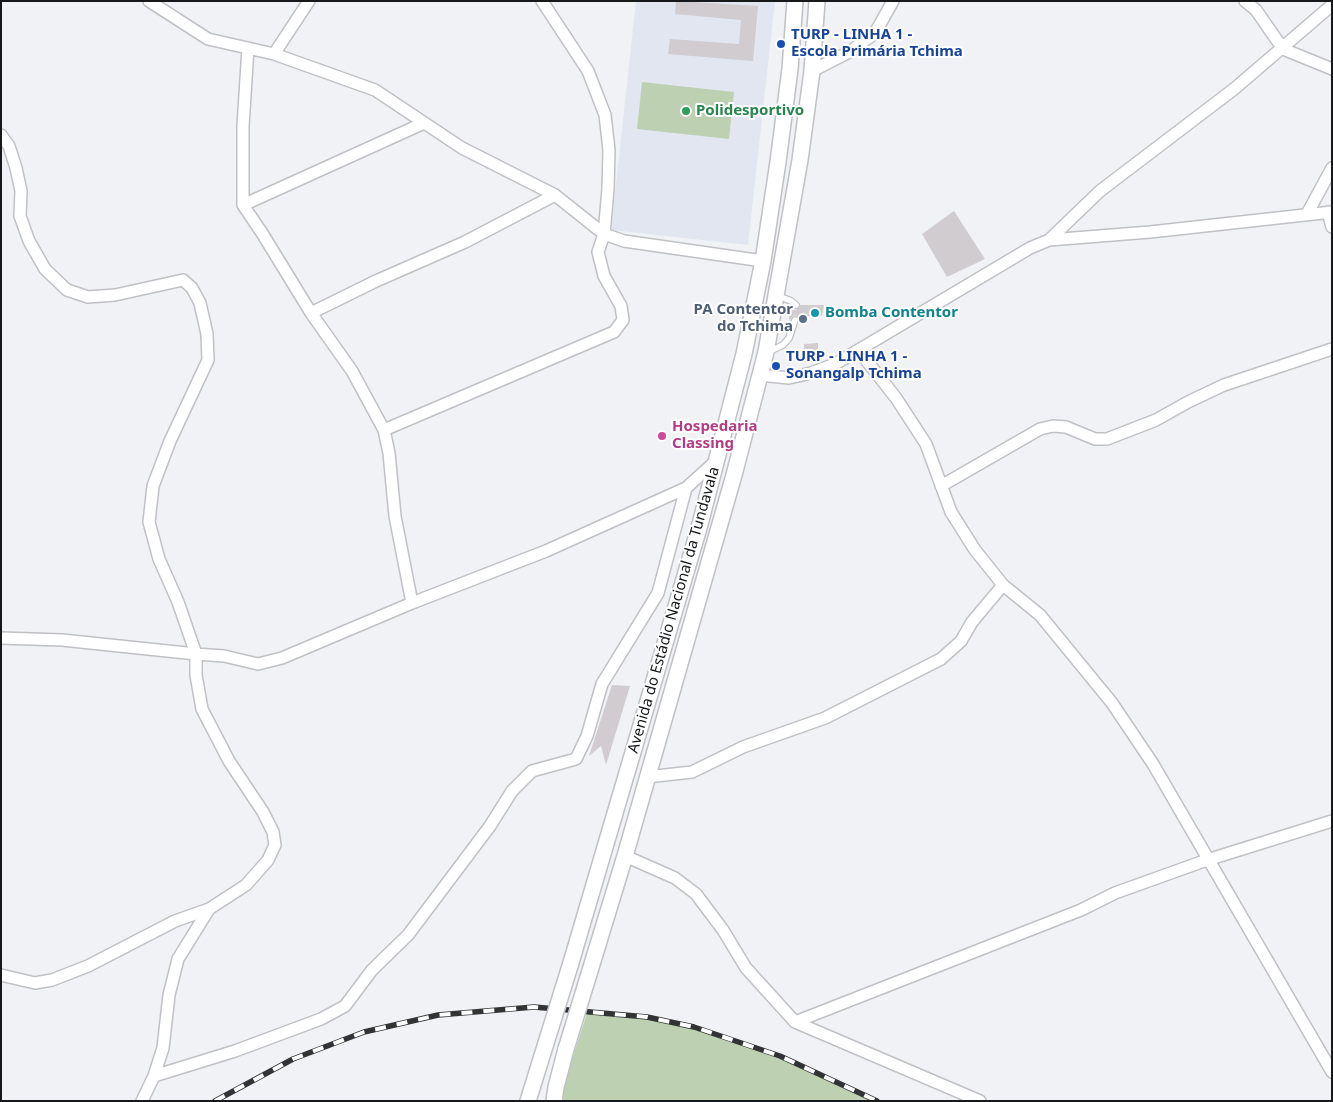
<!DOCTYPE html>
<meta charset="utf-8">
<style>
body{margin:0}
#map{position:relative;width:1333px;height:1102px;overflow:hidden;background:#f0f2f6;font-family:"Noto Sans",sans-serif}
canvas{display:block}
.frame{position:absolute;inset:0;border:2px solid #171819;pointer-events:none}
</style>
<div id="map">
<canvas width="1333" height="1102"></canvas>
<div class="frame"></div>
</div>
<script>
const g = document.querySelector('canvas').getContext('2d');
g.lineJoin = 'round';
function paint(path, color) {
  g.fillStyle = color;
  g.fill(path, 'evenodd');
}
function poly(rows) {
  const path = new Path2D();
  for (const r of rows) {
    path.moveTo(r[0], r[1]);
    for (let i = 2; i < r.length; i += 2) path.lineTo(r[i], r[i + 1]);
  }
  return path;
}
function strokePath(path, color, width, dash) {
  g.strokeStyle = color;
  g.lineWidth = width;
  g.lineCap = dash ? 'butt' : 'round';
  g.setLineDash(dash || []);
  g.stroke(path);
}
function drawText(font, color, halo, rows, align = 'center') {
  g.font = font + ' "Noto Sans",sans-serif';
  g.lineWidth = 4;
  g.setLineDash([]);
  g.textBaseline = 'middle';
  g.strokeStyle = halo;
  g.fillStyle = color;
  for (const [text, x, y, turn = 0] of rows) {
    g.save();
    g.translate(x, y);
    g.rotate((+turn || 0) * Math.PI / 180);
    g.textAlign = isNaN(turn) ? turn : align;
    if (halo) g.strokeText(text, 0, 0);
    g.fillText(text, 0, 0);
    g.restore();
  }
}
paint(poly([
 [636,1,775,1,748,245,611,230]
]), '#e1e6f1');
paint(poly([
 [642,82,734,92,729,139,637,129],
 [588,1010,647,1017,694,1027,736,1040,780,1056,876,1101,562,1101,564,1084]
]), '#bdd1b2');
paint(poly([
 [676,1,758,6,753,61,668,54,670,39,739,44,741,20,675,14],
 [954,211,985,259,947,277,922,234],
 [801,305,824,305,822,316,803,316,803,320,800,320,795,315,789,320,789,306,796,310],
 [818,343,818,354,804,355,804,344],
 [612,685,630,686,606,765,601,746,589,756]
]), '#d0cccf');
const lane = poly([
 [776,295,791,301,796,305],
 [768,352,783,345,789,338,795,320]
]);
const street = poly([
 [149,1,208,39,274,54,375,90,462,148,555,195,604,234,624,241,763,261],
 [1245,1,1256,10,1283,49,1332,69],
 [248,48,243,126,243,205,262,233,311,313,352,371,384,430,389,453,395,516,412,603],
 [274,54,309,1],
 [812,71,851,51,875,33,893,1],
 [1,135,9,146,16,168,21,191,20,216,29,241,45,269,67,290,88,297,115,295,183,280,192,288,200,303,207,334,208,360,170,441,153,486,149,522,159,559,178,602,196,654,62,640,1,638],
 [243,205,424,123],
 [1328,212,1332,227],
 [1307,214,1332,168],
 [1049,240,1100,191,1234,89,1332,5],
 [311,313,376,281,465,242,555,195],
 [859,351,896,398,926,444,951,512,975,550,1003,585,1040,615,1112,703,1153,764,1332,1072],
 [760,375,789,378,811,373,835,364,1030,248,1049,240,1150,232,1332,212],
 [384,430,614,332,623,320,621,306,604,276,598,252,604,234,608,189,609,150,605,115,588,71,542,1],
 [941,486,1040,429,1053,426,1066,427,1095,439,1107,439,1156,420,1188,402,1224,385,1332,349],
 [647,777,692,772,743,747,825,718,941,659,961,641,972,622,1003,585],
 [625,856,675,878,696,894,723,930,746,968,795,1022,980,1101],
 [1,975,35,983,52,980,88,966,175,921,209,909],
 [795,1022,1081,910,1115,893,1207,860,1332,821],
 [154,1076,235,1051,321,1019,345,1006,372,970,408,935,490,826,512,791,532,771,576,759,587,736,602,684,658,593,686,488],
 [142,1101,154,1076,163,1048,169,995,178,959,209,909,246,885,268,860,275,845,273,832,263,812,229,761,202,709,196,675,196,654,224,656,258,664,282,658,412,603,546,551,686,488,717,460]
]);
const secondary = poly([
 [570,966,699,528,744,354,763,261,778,162,790,69,795,1],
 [589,974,625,856,734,475,766,352,800,160,812,71,817,1],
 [528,1101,546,1043],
 [554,1101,556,1087,566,1049]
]);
strokePath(lane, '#bfc1c5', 8);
strokePath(street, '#bfc1c5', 14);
strokePath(secondary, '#bfc1c5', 18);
strokePath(lane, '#fff', 5.5);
strokePath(street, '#fff', 11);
strokePath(secondary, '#fff', 15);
const rail = poly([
 [215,1101,293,1059,364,1032,438,1015,534,1007,647,1017,694,1027,780,1056,877,1101]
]);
strokePath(rail, '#323334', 5.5);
strokePath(rail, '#fff', 4, [11]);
const secondaryBridge = poly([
 [546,1043,570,966],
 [566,1049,589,974]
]);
strokePath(secondaryBridge, '#bfc1c5', 18, []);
strokePath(secondaryBridge, '#fff', 15);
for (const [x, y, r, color] of [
 [781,44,5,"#1a4fb4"],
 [686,111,5,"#2e9e5b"],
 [815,313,5,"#0f9aa8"],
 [803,319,5,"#5c6f8a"],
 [776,366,5,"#1a4fb4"],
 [662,436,5,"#d1479c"]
]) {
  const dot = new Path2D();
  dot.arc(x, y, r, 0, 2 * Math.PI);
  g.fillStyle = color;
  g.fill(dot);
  strokePath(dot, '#fff', 2);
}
drawText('bold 15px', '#164399', '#fff', [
 ["TURP - LINHA 1 -",791,35],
 ["Escola Primária Tchima",791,52],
 ["TURP - LINHA 1 -",786,357],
 ["Sonangalp Tchima",786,374]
], 'left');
drawText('bold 15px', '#27864d', '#fff', [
 ["Polidesportivo",696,111]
], 'left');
drawText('bold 15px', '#4e5e75', '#fff', [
 ["PA Contentor",793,310],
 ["do Tchima",793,327]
], 'right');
drawText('bold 15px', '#0d838f', '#fff', [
 ["Bomba Contentor",825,313]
], 'left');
drawText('bold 15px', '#b23c85', '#fff', [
 ["Hospedaria",672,427],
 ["Classing",672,444]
], 'left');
drawText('15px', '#171819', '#fff', [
 ["Avenida do Estádio Nacional da Tundavala",674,610,-74]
]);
</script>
